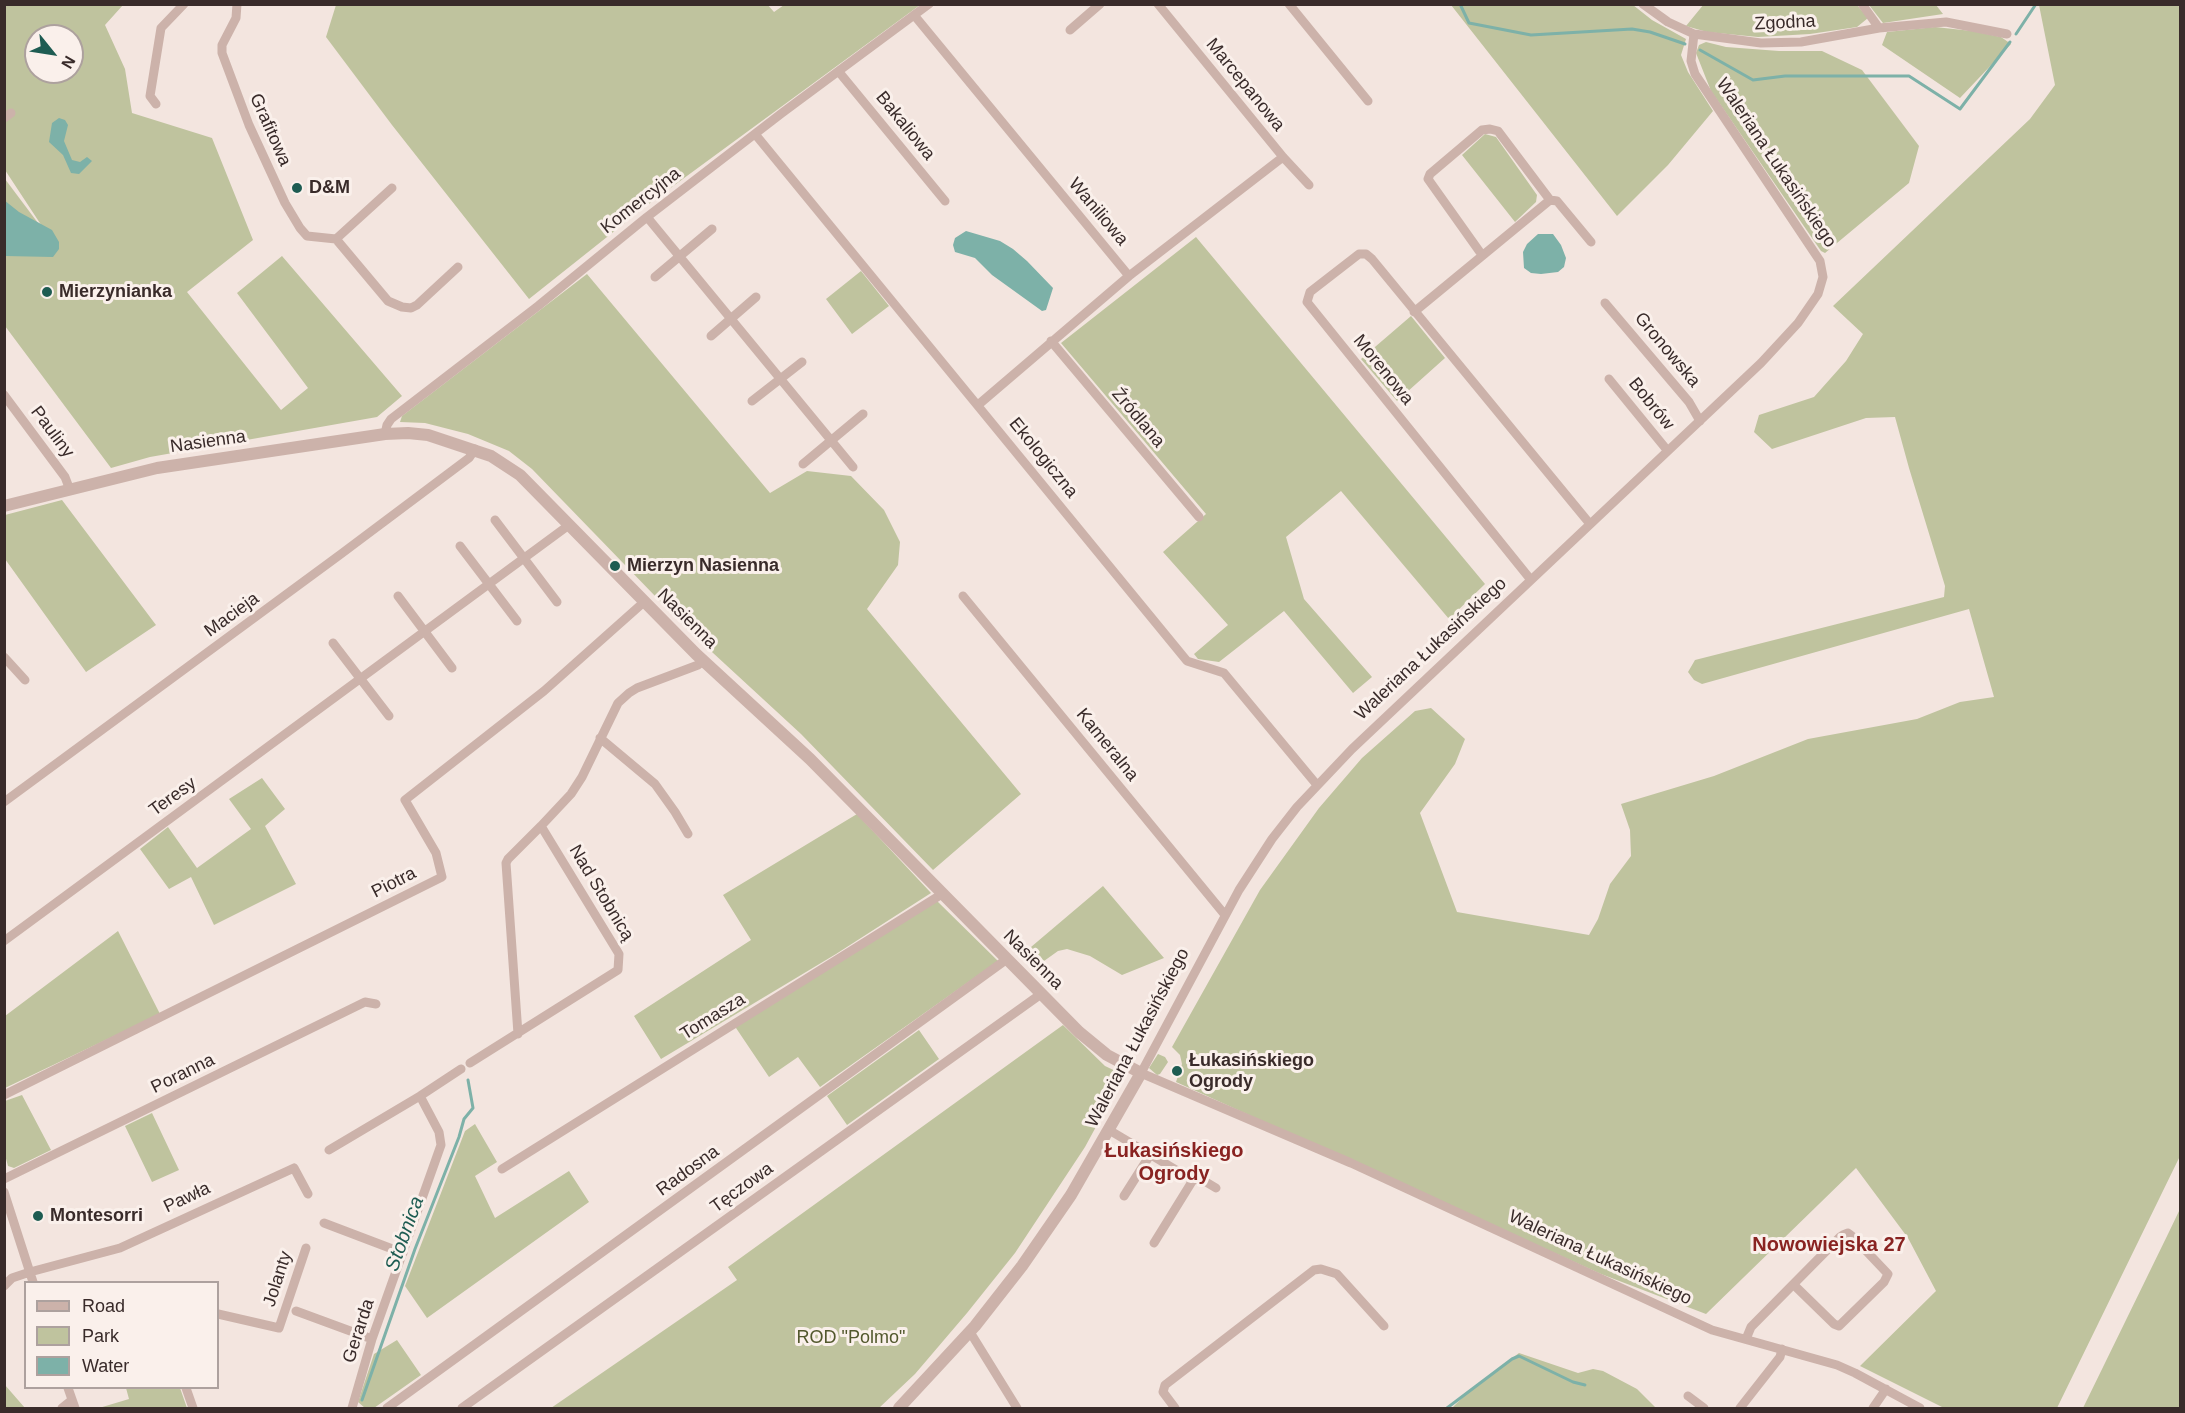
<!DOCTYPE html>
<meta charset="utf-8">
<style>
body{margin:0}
#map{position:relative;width:2185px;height:1413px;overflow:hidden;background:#f3e5df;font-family:Helvetica,sans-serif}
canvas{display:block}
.frame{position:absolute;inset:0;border:6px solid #392b2a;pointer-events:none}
.legend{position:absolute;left:24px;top:1281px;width:195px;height:108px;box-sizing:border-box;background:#faf0eb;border:2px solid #ada19e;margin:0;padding:8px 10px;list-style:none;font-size:18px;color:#392b2a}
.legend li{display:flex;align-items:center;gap:12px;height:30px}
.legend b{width:30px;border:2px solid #ada19e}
.north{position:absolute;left:24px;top:24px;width:60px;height:60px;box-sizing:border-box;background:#faf0eb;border:2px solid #ada19e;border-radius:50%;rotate:120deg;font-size:16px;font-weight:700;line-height:24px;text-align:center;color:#392b2a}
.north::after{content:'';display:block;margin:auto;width:21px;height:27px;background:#1e5c52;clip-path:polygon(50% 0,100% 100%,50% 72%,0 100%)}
</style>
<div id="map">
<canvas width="2185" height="1413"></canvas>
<div class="frame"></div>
<ul class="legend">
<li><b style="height:8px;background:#ccb2aa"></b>Road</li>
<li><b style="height:16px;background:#bfc39e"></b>Park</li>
<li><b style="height:16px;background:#7db1a8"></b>Water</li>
</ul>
<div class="north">N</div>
</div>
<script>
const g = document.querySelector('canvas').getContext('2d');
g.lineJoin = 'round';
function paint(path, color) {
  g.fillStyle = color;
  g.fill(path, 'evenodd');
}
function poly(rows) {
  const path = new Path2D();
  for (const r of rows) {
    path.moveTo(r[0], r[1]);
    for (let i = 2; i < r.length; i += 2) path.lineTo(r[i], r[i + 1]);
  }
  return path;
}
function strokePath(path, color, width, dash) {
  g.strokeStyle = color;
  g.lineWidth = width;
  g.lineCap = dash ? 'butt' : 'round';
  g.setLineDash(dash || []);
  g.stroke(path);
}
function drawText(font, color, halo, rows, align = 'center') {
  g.font = font + ' Helvetica,sans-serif';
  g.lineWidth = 6;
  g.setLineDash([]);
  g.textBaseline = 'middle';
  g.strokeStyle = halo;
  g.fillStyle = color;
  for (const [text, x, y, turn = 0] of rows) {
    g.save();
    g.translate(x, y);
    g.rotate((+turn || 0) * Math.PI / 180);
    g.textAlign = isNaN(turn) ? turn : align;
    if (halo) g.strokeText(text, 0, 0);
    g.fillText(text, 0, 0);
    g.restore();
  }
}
paint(poly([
 [767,4,774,12,784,5,920,5,646,206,529,299,392,125,326,37,336,5],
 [1704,4,1857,5,1868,18,1857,27,1810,34,1758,37,1707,32,1686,26],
 [5,5,123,5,105,25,125,69,132,113,212,138,253,240,187,292,281,410,308,388,237,293,282,256,402,396,377,417,150,457,111,468,5,326,5,179,53,243,5,170],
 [36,36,72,36,72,72,36,72],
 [1451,5,1633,5,1652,20,1686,39,1681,55,1688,72,1713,111,1668,165,1617,216],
 [1869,5,1936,5,1943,14,1883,23],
 [2039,5,2180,5,2180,1156,2057,1408,1944,1408,1860,1366,1936,1291,1908,1238,1856,1168,1706,1314,1601,1274,1176,1082,1182,1064,1180,1055,1172,1047,1260,890,1319,808,1362,758,1415,711,1431,708,1465,739,1455,764,1420,813,1457,912,1589,935,1598,919,1610,884,1631,856,1630,830,1621,804,1714,776,1808,739,1917,719,1960,702,1994,697,1969,609,1702,684,1694,680,1688,672,1695,660,1944,597,1945,586,1909,468,1895,417,1866,418,1772,449,1754,432,1759,415,1814,397,1846,361,1863,334,1833,306,2030,119,2055,85],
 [1935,27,1972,31,2001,37,2011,44,1960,98,1882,45,1887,32],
 [1706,42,1726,47,1779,51,1822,51,1862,70,1919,146,1909,183,1825,253,1821,251,1711,91,1696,53,1699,45],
 [1485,134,1496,137,1537,195,1536,202,1515,222,1462,155],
 [1196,237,1485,584,1449,619,1341,491,1286,537,1304,599,1372,677,1353,693,1284,611,1219,662,1198,659,1194,654,1228,625,1163,552,1206,514,1061,343],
 [861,271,889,306,852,334,826,299],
 [587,274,770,493,807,471,851,476,884,510,900,542,898,565,867,609,1021,794,933,870,801,734,687,629,532,469,509,451,468,434,425,423,400,422,402,416],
 [1411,316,1445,358,1397,401,1361,359],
 [62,500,156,625,86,672,5,559,5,515],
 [262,778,285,809,265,826,296,884,214,925,191,877,169,889,140,849,168,827,197,868,251,829,229,799],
 [857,814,931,893,836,954,661,1059,634,1016,751,940,723,895],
 [1103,886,1164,958,1122,975,1090,956,1067,949,1058,951,1044,961,1031,947],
 [937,901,998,961,820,1087,798,1057,769,1077,734,1025],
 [118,931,160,1014,5,1088,5,1016],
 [1063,1025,1105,1066,1124,1075,1085,1147,1015,1253,967,1313,915,1374,879,1408,551,1408,737,1280,728,1267],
 [919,1030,939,1059,847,1125,827,1096],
 [1158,1054,1165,1057,1168,1062,1160,1074,1157,1075,1149,1068],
 [22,1095,51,1150,14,1168,8,1166,5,1155,5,1101],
 [152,1113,179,1170,152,1182,125,1126],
 [475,1124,497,1162,475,1176,495,1218,569,1171,589,1202,427,1318,405,1286,465,1131],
 [2180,1209,2180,1408,2083,1408,2168,1234],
 [397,1340,421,1375,374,1408,365,1408,358,1402,374,1354],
 [1519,1353,1578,1373,1593,1369,1603,1371,1637,1389,1656,1408,1452,1408,1470,1390],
 [5,1385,25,1408,5,1408],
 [126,1388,180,1388,187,1408,99,1408,129,1399]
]), '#bfc39e');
paint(poly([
 [59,118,65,120,68,125,64,141,72,160,80,162,87,157,92,161,79,174,71,173,63,155,49,142,52,123],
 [4,200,19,212,52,230,59,242,59,249,53,257,5,256],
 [966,231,1000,241,1013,249,1027,261,1053,288,1046,310,1042,311,992,275,975,258,955,252,953,245,955,238],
 [1538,234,1553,234,1561,245,1566,258,1564,267,1558,272,1541,274,1531,273,1524,268,1523,252,1527,244]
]), '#7db1a8');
strokePath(poly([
 [1460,4,1469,23,1531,35,1632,29,1650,32,1685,44],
 [2016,34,2036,4],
 [1700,50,1753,80,1785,76,1909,76,1960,109,2010,42],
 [362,1400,415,1249,459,1137,464,1119,473,1108,468,1080],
 [1447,1408,1512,1359,1519,1356,1573,1382,1585,1385]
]), '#7db1a8', 3);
strokePath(poly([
 [237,4,236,18,222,45,222,53,249,125,285,203,300,228,307,236,336,239,388,301,402,307,411,308,417,305,458,267],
 [1158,4,1283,157,1309,185],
 [1289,4,1368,101],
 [1643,4,1668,22,1694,34,1761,43,1801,42,1879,28,1946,22,2007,34],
 [1862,4,1879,28],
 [914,15,1129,276],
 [1070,30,1100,4],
 [1694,34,1691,61,1695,74,1820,261,1823,277,1818,294,1798,323,1761,363,1352,749,1297,807,1272,839,1239,890,1141,1073,1351,1163,1712,1330,1837,1365,1855,1373,1920,1408],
 [839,72,945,201],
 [156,104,150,96,161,28,184,4],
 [4,118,11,113],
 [755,134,1187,661,1224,673,1317,785],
 [647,217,853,467],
 [336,239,392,188],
 [1482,255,1428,179,1430,174,1482,130,1490,129,1498,131,1550,200,1557,201,1591,242],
 [655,277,712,229],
 [1605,303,1689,402,1700,421],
 [1414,312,1550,200],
 [711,336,756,297],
 [1051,341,1199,517],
 [1609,379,1667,450],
 [4,395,65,477,70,490],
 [752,401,802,362],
 [978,405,1129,276,1283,157],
 [385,434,387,425,391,419,538,306,647,217,782,113,929,4],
 [803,464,863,414],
 [495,520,557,602],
 [460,546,517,621],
 [1531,580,1307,302,1310,292,1359,254,1366,254,1372,259,1590,524],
 [398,596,452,668],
 [963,596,1225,915],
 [333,643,389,716],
 [4,657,25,680],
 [600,738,655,784,675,812,688,834],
 [4,802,341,554,469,458,475,449],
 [4,941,569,525],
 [518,1034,506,863,508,859,541,826],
 [470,1063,618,970,619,954,541,826,571,794,582,777,618,703,629,693,637,688,698,665,703,661],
 [4,1095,442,877,436,853,405,800,544,691,644,602],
 [1109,1130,1193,1180,1201,1179,1216,1188],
 [329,1150,420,1096,461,1069],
 [502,1169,942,894],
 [4,1179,365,1002,376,1004],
 [4,1192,33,1282],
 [1124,1196,1150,1155],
 [324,1223,403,1253],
 [1154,1243,1193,1180],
 [4,1286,12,1278,30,1272,120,1248,294,1168,308,1194],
 [296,1311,372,1339],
 [218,1314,279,1328,306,1248],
 [970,1332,1017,1408],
 [1746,1339,1751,1327,1840,1237,1843,1235,1848,1233,1852,1236,1888,1274,1884,1282,1839,1326,1834,1324,1794,1285],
 [68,1388,75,1408],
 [186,1388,193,1408],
 [1688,1396,1704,1408],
 [62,1408,72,1400],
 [352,1408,372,1339,441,1145,439,1132,420,1096],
 [387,1408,1007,959],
 [462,1408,1041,994],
 [1175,1408,1163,1392,1165,1385,1314,1270,1321,1269,1337,1274,1384,1326],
 [1740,1408,1780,1357,1782,1349],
 [1873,1408,1886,1389]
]), '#ccb2aa', 9);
strokePath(poly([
 [4,506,157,468,385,434,408,433,428,435,491,456,520,475,696,654,810,759,1079,1032,1107,1055,1141,1073,1071,1195,1022,1266,975,1326,899,1408]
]), '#ccb2aa', 12);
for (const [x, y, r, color] of [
 [297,188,6,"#1e5c52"],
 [47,292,6,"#1e5c52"],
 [615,566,6,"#1e5c52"],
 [1177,1071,6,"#1e5c52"],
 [38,1216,6,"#1e5c52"]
]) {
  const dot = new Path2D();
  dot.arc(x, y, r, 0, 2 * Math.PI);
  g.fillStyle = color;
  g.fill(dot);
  strokePath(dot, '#faf0eb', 2);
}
drawText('18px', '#392b2a', '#faf0eb', [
 ["Zgodna",1785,23,-3],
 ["Marcepanowa",1245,85,51],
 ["Bakaliowa",905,126,51],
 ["Grafitowa",270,130,66],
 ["Waleriana Łukasińskiego",1776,163,56],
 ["Komercyjna",641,201,-38],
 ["Waniliowa",1098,212,50],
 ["Gronowska",1667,350,50],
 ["Morenowa",1383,370,51],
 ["Bobrów",1651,404,51],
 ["Źródlana",1138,418,50],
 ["Pauliny",52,432,53],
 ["Nasienna",208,442,-8],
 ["Ekologiczna",1043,458,51],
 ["Macieja",232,615,-36],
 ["Nasienna",687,619,45],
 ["Waleriana Łukasińskiego",1431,649,-43],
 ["Kameralna",1107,745,51],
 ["Teresy",173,797,-36],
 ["Piotra",394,883,-27],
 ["Nad Stobnicą",601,893,59],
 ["Nasienna",1033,960,45],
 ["Tomasza",713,1017,-32],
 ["Waleriana Łukasińskiego",1138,1038,-62],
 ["Poranna",183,1074,-26],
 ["Radosna",688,1171,-36],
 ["Tęczowa",742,1188,-36],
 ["Pawła",187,1198,-25],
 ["Waleriana Łukasińskiego",1600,1258,25],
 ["Jolanty",278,1279,-72],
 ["Gerarda",359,1331,-72]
]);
drawText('bold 18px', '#392b2a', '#faf0eb', [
 ["D&M",309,188],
 ["Mierzynianka",59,292],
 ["Mierzyn Nasienna",627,566],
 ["Łukasińskiego",1189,1061],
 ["Ogrody",1189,1082],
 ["Montesorri",50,1216]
], 'left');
drawText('18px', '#52582d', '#faf0eb', [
 ["ROD \"Polmo\"",851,1338]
]);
drawText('bold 20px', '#892321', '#faf0eb', [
 ["Łukasińskiego",1174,1151],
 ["Ogrody",1174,1174],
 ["Nowowiejska 27",1829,1245]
]);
drawText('italic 20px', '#1e5c52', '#faf0eb', [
 ["Stobnica",405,1234,-70]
]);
</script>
